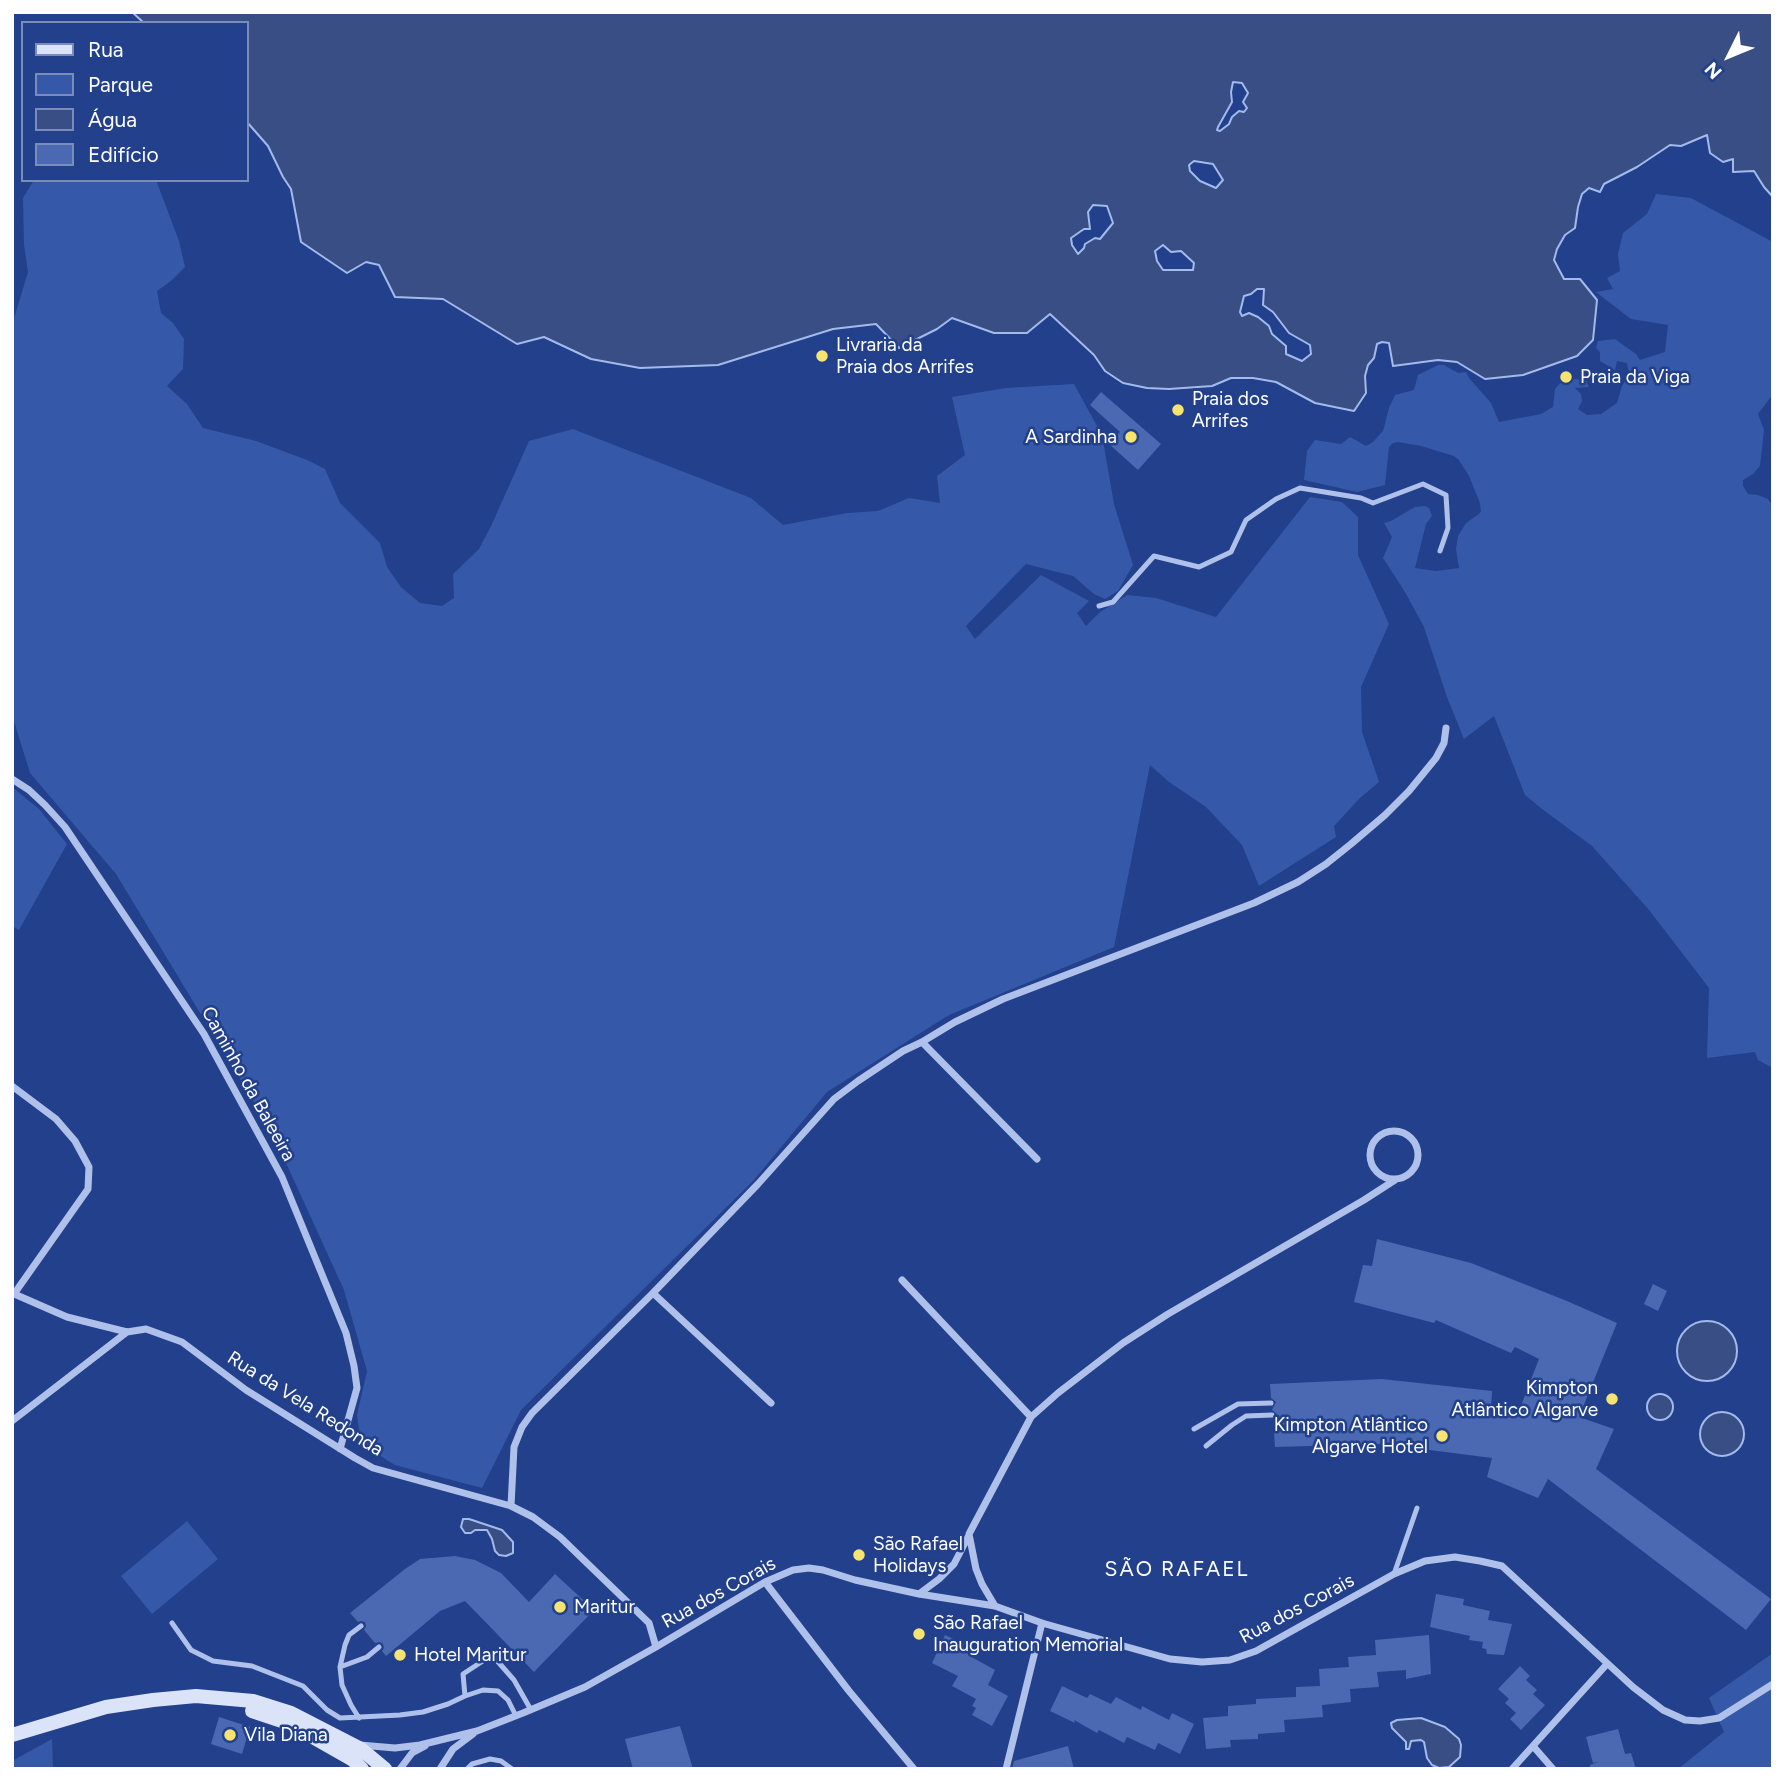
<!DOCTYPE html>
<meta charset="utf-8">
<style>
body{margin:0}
#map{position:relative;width:1785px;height:1781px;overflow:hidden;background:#22408b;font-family:Figtree,sans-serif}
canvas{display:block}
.frame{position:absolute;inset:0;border:14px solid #fff;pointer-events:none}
.legend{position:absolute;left:21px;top:21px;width:228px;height:161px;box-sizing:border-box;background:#22408b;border:2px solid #7a8cb9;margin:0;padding:9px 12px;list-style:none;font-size:21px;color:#fff}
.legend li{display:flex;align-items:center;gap:14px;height:35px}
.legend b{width:35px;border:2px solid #7a8cb9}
.north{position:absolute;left:1694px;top:21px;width:70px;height:70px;-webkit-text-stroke:5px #22408b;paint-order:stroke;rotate:227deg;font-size:19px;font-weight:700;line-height:28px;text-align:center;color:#fff}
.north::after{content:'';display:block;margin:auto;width:24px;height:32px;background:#fff;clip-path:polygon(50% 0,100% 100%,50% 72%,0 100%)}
</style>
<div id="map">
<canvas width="1785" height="1781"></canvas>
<div class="frame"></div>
<ul class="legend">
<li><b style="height:9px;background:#dae3f8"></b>Rua</li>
<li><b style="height:19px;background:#3559a8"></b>Parque</li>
<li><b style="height:19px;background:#384e85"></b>Água</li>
<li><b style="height:19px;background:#4a69b2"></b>Edifício</li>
</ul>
<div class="north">N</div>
</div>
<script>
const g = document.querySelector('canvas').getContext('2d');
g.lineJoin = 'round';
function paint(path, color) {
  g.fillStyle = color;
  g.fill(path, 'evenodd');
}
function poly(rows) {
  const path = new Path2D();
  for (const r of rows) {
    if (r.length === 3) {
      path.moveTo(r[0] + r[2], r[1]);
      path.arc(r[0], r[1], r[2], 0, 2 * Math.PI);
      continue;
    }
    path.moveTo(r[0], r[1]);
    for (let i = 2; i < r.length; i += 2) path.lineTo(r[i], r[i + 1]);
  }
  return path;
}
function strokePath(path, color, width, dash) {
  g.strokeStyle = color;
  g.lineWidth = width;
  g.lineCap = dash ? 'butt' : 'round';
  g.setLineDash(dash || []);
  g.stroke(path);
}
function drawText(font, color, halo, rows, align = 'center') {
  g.font = font + ' Figtree,sans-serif';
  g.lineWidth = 5;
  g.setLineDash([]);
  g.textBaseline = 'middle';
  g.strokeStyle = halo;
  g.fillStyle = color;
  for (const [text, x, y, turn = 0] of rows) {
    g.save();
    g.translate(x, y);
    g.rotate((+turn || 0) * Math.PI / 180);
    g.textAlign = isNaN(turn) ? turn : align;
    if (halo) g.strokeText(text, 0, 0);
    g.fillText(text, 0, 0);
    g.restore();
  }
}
paint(poly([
 [34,180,156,180,179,241,185,267,171,281,157,291,161,313,173,323,184,339,183,369,167,386,187,404,203,428,256,441,307,460,325,469,340,503,380,543,387,567,401,587,420,603,442,606,454,598,453,574,479,549,492,524,529,441,573,429,751,498,783,525,847,513,878,511,909,498,940,503,937,476,965,455,952,397,1006,388,1074,384,1102,435,1114,504,1133,565,1118,591,1105,599,1094,594,1073,576,1026,564,966,626,975,639,1041,575,1089,601,1077,613,1086,626,1100,612,1127,595,1156,598,1216,617,1310,497,1342,502,1358,517,1358,555,1389,624,1361,687,1362,732,1379,782,1360,798,1334,826,1336,837,1259,886,1242,845,1206,807,1169,782,1150,765,1114,947,949,1015,827,1092,753,1181,521,1410,482,1488,395,1465,361,1444,357,1415,367,1371,344,1290,271,1130,116,874,30,773,12,715,12,325,28,272,24,245,23,198],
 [1656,194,1691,198,1773,242,1773,394,1758,414,1764,430,1760,466,1753,474,1743,480,1743,486,1748,494,1758,495,1768,499,1773,507,1773,1068,1758,1060,1755,1052,1707,1058,1709,988,1649,910,1592,846,1542,809,1525,795,1494,716,1464,739,1447,697,1424,627,1405,592,1383,558,1392,537,1384,523,1391,521,1415,507,1425,506,1429,508,1432,516,1426,524,1415,568,1436,571,1459,568,1456,549,1458,536,1466,523,1479,514,1481,511,1480,503,1469,476,1459,460,1454,456,1421,446,1398,442,1393,443,1389,447,1385,485,1357,492,1304,480,1307,451,1315,440,1341,444,1350,437,1366,446,1373,442,1383,431,1389,408,1395,395,1414,390,1418,375,1438,365,1444,365,1458,373,1466,372,1469,378,1491,403,1499,422,1541,414,1553,407,1555,389,1560,383,1573,379,1586,380,1589,387,1575,388,1581,394,1582,401,1578,409,1587,415,1601,414,1617,403,1622,386,1629,374,1627,363,1617,361,1615,370,1600,361,1600,352,1596,348,1598,341,1615,339,1636,354,1640,360,1665,352,1668,325,1631,319,1596,292,1613,289,1607,278,1620,271,1618,254,1623,233,1647,214],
 [12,787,39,809,67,844,19,930,12,926],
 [187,1521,218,1559,152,1614,121,1576],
 [1773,1653,1773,1769,1678,1769,1724,1732,1709,1698],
 [52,1739,53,1769,12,1769,12,1761]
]), '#3559a8');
const water = poly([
 [132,12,1773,12,1773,197,1764,187,1754,171,1733,172,1733,159,1723,162,1710,153,1707,135,1681,146,1670,145,1637,167,1604,184,1600,192,1589,188,1582,194,1578,207,1575,228,1565,235,1557,249,1554,260,1564,279,1580,279,1597,300,1593,340,1577,356,1523,375,1485,379,1457,362,1438,360,1393,366,1389,343,1382,342,1377,344,1374,358,1368,365,1365,376,1366,393,1354,411,1315,403,1276,382,1253,378,1231,378,1212,386,1169,389,1147,388,1123,383,1105,371,1094,355,1050,314,1027,333,994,333,952,318,937,329,899,348,876,324,833,329,718,365,640,368,591,359,544,337,517,344,443,299,395,297,379,265,366,262,347,273,301,242,291,189,283,177,268,146,247,122,247,23,144,23,132,12],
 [1233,82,1242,83,1248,93,1243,102,1247,108,1244,112,1239,111,1232,117,1229,124,1220,131,1217,130,1218,127,1232,102,1231,92,1233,82],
 [1194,161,1213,164,1223,180,1216,188,1200,181,1190,171,1189,165,1194,161],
 [1093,205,1107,206,1113,223,1100,239,1095,238,1085,244,1084,248,1078,254,1072,245,1071,238,1084,229,1090,229,1088,212,1093,205],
 [1163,245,1171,252,1181,251,1194,263,1193,270,1163,270,1157,261,1155,251,1163,245],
 [1257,289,1264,289,1263,305,1273,312,1289,333,1310,345,1311,354,1302,361,1286,354,1286,346,1272,334,1269,326,1258,317,1249,313,1242,316,1240,312,1244,296,1251,294,1257,289],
 [1707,1351,30],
 [1660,1407,13],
 [1722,1434,22],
 [463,1519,469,1519,502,1530,513,1542,513,1553,506,1556,499,1555,495,1551,492,1539,487,1530,475,1530,471,1533,465,1533,461,1527,463,1519],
 [1421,1718,1445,1727,1459,1739,1461,1745,1460,1757,1449,1767,1439,1768,1432,1765,1427,1758,1424,1742,1421,1740,1411,1741,1409,1749,1406,1749,1406,1742,1392,1728,1391,1723,1397,1720,1421,1718]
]);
paint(water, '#384e85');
strokePath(water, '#a2baec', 2);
paint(poly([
 [1101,392,1161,444,1138,470,1109,444,1120,432,1090,405],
 [1377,1239,1471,1263,1567,1301,1617,1323,1579,1417,1614,1429,1596,1469,1771,1599,1746,1630,1548,1479,1538,1498,1487,1477,1492,1458,1383,1444,1275,1447,1273,1420,1276,1418,1277,1414,1272,1410,1276,1402,1271,1398,1270,1384,1382,1379,1492,1391,1491,1409,1517,1416,1539,1359,1515,1347,1511,1353,1436,1320,1434,1323,1354,1302,1363,1265,1372,1266],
 [1653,1284,1667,1291,1658,1311,1644,1304],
 [455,1556,475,1560,501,1573,529,1602,555,1574,594,1610,534,1672,465,1601,440,1611,386,1656,382,1651,384,1648,383,1644,380,1642,375,1643,364,1630,366,1626,365,1622,361,1621,358,1622,350,1613,405,1569,420,1559],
 [1436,1594,1464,1599,1463,1605,1490,1611,1488,1620,1512,1624,1504,1655,1487,1654,1486,1649,1482,1648,1483,1642,1469,1640,1470,1636,1430,1627],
 [945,1635,972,1648,968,1655,995,1670,988,1685,1008,1696,992,1726,972,1715,976,1708,972,1706,976,1699,952,1686,958,1676,932,1663],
 [1429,1635,1431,1674,1406,1679,1406,1670,1377,1672,1379,1687,1350,1689,1351,1702,1322,1705,1323,1717,1284,1720,1285,1732,1258,1734,1258,1739,1230,1740,1231,1747,1206,1749,1203,1718,1228,1716,1228,1706,1256,1704,1256,1699,1296,1697,1296,1687,1320,1686,1319,1669,1349,1667,1348,1657,1376,1655,1375,1640],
 [1520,1666,1530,1676,1526,1680,1537,1690,1533,1694,1545,1705,1521,1730,1510,1719,1516,1713,1505,1703,1509,1699,1498,1689],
 [1062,1686,1087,1698,1090,1694,1111,1704,1116,1697,1141,1710,1142,1706,1169,1720,1172,1713,1194,1724,1180,1754,1158,1743,1155,1750,1127,1737,1124,1743,1099,1730,1097,1733,1074,1720,1075,1723,1050,1711],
 [219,1717,250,1727,242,1754,211,1744],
 [680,1726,693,1769,633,1769,625,1739],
 [1618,1729,1625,1754,1631,1753,1636,1769,1590,1769,1590,1765,1598,1762,1593,1763,1586,1737],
 [1068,1746,1074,1769,1012,1769,1014,1761]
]), '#4a69b2');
strokePath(poly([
 [1099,606,1113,602,1154,556,1199,567,1231,552,1246,520,1276,499,1300,488,1361,498,1373,503,1423,484,1446,495,1448,528,1440,551],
 [1194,1429,1238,1404,1271,1403],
 [1206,1446,1232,1425,1246,1416,1272,1415],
 [1394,1574,1417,1508],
 [172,1623,191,1650,213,1661,252,1666,303,1686,327,1710,340,1718,400,1715,423,1712,448,1704,465,1696],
 [340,1667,367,1657,379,1647],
 [516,1716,508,1700,498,1691,483,1690,465,1696,463,1674,492,1655,514,1680,531,1710],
 [359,1718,351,1705,342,1685,340,1667,345,1645,349,1635,361,1626],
 [467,1769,472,1764,490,1759,501,1761,512,1769]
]), '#afc1eb', 5);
strokePath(poly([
 [12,779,29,790,45,805,65,827,204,1034,282,1177,346,1333,354,1366,357,1388,340,1449],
 [922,1042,1037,1159],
 [12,1086,56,1119,75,1141,89,1167,88,1189,14,1294],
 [1394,1155,24],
 [902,1280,1031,1417],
 [12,1293,67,1317,127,1332,146,1329,182,1342,246,1390,355,1458,373,1468,511,1506,533,1517,560,1537,649,1623,656,1647],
 [653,1293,758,1184,834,1099,858,1081,903,1051,922,1042,955,1022,1003,999,1254,903,1298,882,1326,864,1351,844,1385,815,1409,791,1436,758,1444,743,1446,728],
 [12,1421,127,1332],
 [511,1506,514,1447,522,1427,532,1413,653,1293,771,1403],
 [765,1582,849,1691,914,1769],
 [919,1594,939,1579,954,1564,969,1535],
 [995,1606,982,1584,976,1569,969,1534,1031,1417,1058,1393,1123,1343,1168,1314,1364,1200,1395,1180],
 [360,1745,395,1748,420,1745,477,1731,523,1713,585,1687,656,1647,765,1582,793,1570,809,1568,823,1570,855,1580,919,1594,995,1606,1042,1623,1170,1659,1202,1662,1230,1660,1256,1651,1394,1574,1425,1561,1455,1557,1480,1561,1502,1566,1633,1687,1663,1710,1685,1720,1700,1721,1719,1718,1773,1684],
 [1533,1746,1553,1769],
 [400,1769,412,1753,425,1746],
 [440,1769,453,1749,473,1734],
 [1006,1769,1042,1623],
 [1512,1769,1607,1664]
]), '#afc1eb', 7);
strokePath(poly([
 [252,1711,288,1723,353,1760,362,1769],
 [12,1735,106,1707,153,1700,196,1696,253,1701,291,1713,361,1749,385,1769]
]), '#dae3f8', 14);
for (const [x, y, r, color] of [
 [822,356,7,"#f7e470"],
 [1566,377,7,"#f7e470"],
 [1178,410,7,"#f7e470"],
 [1131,437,7,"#f7e470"],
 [1612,1399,7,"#f7e470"],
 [1442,1436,7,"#f7e470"],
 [859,1555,7,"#f7e470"],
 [560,1607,7,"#f7e470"],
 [919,1634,7,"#f7e470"],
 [400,1655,7,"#f7e470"],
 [230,1735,7,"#f7e470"]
]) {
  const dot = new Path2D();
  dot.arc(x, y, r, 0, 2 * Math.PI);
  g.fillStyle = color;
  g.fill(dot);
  strokePath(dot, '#22408b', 2.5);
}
drawText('19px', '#fff', '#22408b', [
 ["Livraria da",836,345],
 ["Praia dos Arrifes",836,367],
 ["Praia da Viga",1580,377],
 ["Praia dos",1192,399],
 ["Arrifes",1192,421],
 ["A Sardinha",1117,437,"right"],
 ["Kimpton",1598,1388,"right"],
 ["Atlântico Algarve",1598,1410,"right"],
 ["Kimpton Atlântico",1428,1425,"right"],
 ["Algarve Hotel",1428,1447,"right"],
 ["São Rafael",873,1544],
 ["Holidays",873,1566],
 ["Maritur",574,1607],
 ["São Rafael",933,1623],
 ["Inauguration Memorial",933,1645],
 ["Hotel Maritur",414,1655],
 ["Vila Diana",244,1735]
], 'left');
drawText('19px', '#fff', '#22408b', [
 ["Caminho da Baleeira",248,1084,61],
 ["Rua da Vela Redonda",305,1404,32],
 ["Rua dos Corais",719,1593,-29],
 ["Rua dos Corais",1297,1609,-28]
]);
g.letterSpacing = '2px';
drawText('21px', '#fff', '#22408b', [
 ["SÃO RAFAEL",1177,1570]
]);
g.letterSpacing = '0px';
</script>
